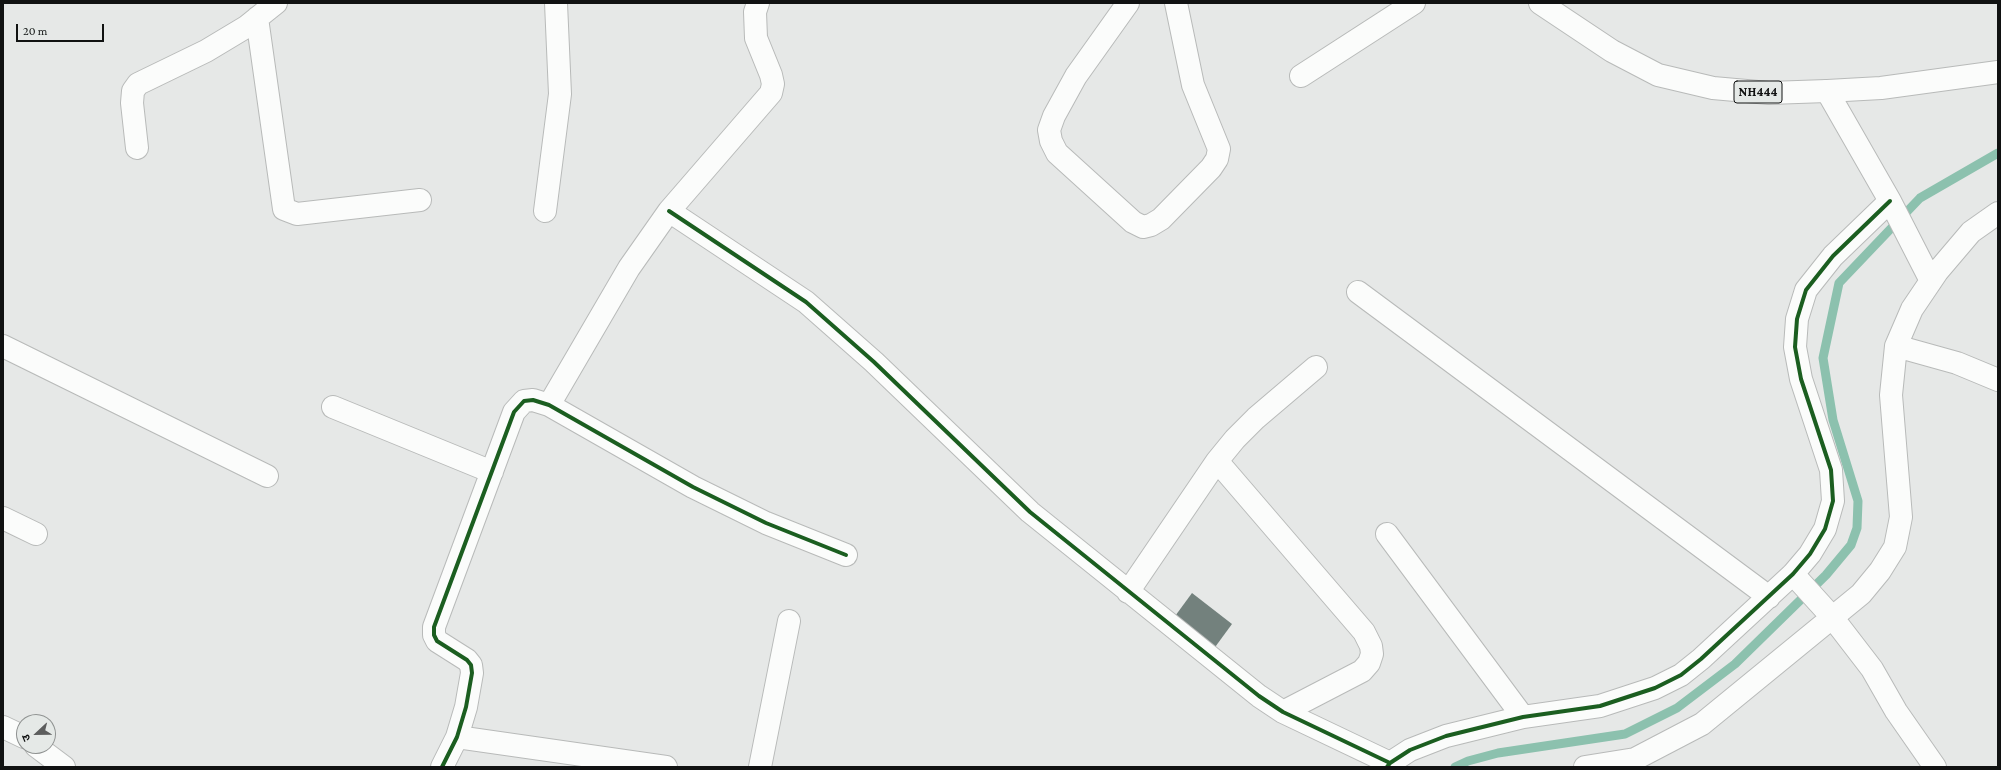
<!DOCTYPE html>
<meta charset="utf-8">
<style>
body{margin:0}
#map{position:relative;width:2001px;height:770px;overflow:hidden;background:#e6e8e7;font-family:"Crimson Pro","Noto Sans Devanagari",serif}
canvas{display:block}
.frame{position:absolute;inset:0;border:4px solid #111212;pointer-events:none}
.north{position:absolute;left:16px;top:714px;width:40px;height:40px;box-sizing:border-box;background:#e5e9e7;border:1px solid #909392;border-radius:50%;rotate:248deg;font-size:11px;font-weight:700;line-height:16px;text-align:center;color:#111212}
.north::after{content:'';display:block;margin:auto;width:14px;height:18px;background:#5c5d5d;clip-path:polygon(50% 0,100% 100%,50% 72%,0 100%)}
.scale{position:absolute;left:16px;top:24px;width:88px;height:18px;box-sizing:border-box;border:2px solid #111212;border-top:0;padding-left:5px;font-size:12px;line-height:14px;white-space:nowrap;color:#111212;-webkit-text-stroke:3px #e5e9e7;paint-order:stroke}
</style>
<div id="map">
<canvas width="2001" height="770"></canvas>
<div class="frame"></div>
<div class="north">उ</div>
<div class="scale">20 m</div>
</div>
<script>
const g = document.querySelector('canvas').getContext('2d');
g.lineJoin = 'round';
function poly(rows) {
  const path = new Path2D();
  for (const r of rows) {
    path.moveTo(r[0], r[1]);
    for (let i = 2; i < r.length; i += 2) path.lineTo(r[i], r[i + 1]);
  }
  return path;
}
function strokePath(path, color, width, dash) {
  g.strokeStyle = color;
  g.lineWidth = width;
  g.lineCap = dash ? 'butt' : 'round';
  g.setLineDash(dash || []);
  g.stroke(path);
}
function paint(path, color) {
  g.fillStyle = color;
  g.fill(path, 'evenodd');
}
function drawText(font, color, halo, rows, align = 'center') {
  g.font = font + ' "Crimson Pro",serif';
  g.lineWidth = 4;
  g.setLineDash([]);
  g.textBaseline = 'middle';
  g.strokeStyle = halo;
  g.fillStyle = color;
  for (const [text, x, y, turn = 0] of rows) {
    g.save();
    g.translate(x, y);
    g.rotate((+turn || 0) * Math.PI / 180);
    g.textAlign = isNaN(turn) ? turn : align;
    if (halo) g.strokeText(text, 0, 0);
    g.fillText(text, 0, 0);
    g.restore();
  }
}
strokePath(poly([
 [1455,767,1468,761,1498,753,1625,734,1677,708,1735,664,1826,575,1851,545,1857,528,1858,501,1833,420,1823,358,1839,283,1920,198,1998,153]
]), '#8cc1ae', 9);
paint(poly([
 [1192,593,1232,624,1210,654,1170,623]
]), '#73817d');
const minor = poly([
 [1128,3,1076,76,1054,116,1049,130,1051,141,1057,153,1133,222,1143,227,1151,225,1161,219,1211,168,1217,159,1219,149,1193,85,1176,3],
 [257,18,284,209,297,214,420,200],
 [1301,76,1414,3],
 [1827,91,1890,201,1931,281],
 [137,148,132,103,133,91,138,84,206,51,246,27,276,3],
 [545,211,560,94,556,3],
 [669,211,806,302,874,362,1030,512,1259,696,1283,712,1390,763],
 [1358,292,1769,597],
 [3,346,267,476],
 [1896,346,1957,363,1998,380],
 [549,405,629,268,669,211,771,93,773,84,771,75,756,38,755,12,758,3],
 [333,407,492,472],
 [1217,461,1364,632,1371,646,1372,654,1369,663,1362,671,1283,712],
 [3,518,36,534],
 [1387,534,1523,717],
 [1793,574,1832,617,1872,669,1896,711,1935,767],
 [1128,592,1217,461,1235,439,1256,418,1316,367],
 [3,727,24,737],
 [457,737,666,767],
 [36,746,64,767],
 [442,767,457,737,466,707,472,673,471,665,467,660,437,641,434,635,434,627,514,412,524,401,533,400,549,405,693,487,766,523,846,555],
 [760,767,789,621],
 [1387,767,1390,763,1410,750,1446,736,1523,717,1600,706,1655,688,1681,675,1701,659,1793,574,1810,554,1825,529,1833,501,1831,470,1801,379,1795,347,1797,319,1806,290,1833,256,1890,201],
 [1585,767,1635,759,1702,724,1861,594,1880,571,1895,547,1901,517,1891,395,1896,346,1912,309,1937,272,1971,232,1998,213]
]);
const highway = poly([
 [1540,3,1612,51,1658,75,1713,88,1769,93,1827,91,1881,88,1998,72]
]);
strokePath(minor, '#b8bab9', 24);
strokePath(highway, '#b8bab9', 24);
strokePath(minor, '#fbfcfb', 22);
strokePath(highway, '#fbfcfb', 22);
strokePath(poly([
 [669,211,806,302,874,362,1030,512,1259,696,1283,712,1390,763],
 [442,767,457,737,466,707,472,673,471,665,467,660,437,641,434,635,434,627,514,412,524,401,533,400,549,405,693,487,766,523,846,555],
 [1387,767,1390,763,1410,750,1446,736,1523,717,1600,706,1655,688,1681,675,1701,659,1793,574,1810,554,1825,529,1833,501,1831,470,1801,379,1795,347,1797,319,1806,290,1833,256,1890,201]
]), '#1b5e20', 4);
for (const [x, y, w] of [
 [1758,92,48]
]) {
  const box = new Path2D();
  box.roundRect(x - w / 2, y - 11, w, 22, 3);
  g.fillStyle = '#e5e9e7';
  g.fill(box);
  strokePath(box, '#111212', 1);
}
drawText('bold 13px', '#111212', null, [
 ["NH444",1758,92]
]);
</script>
